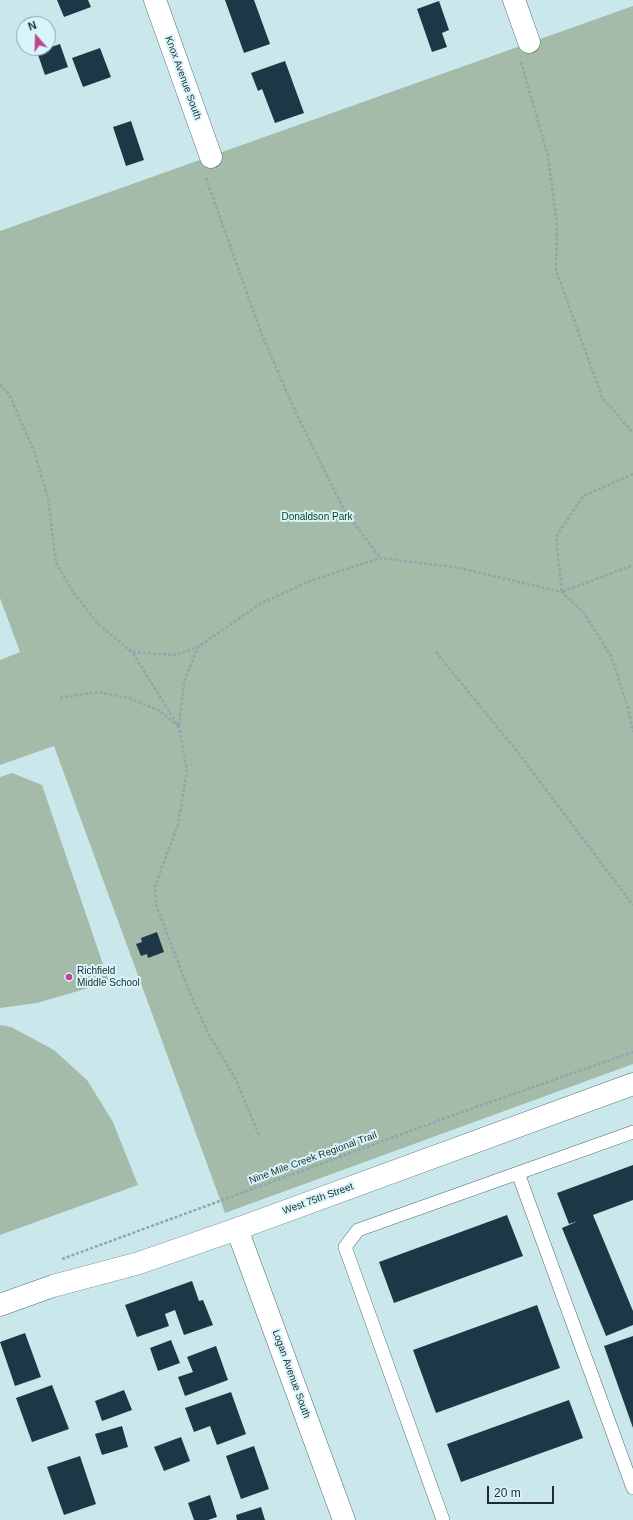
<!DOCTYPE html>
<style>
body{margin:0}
#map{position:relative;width:633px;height:1520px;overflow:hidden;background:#cae8ec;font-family:Arial,sans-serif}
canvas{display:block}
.north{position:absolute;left:16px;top:16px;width:40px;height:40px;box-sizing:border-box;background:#d7f5fa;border:1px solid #8da4a8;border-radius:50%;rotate:340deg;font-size:11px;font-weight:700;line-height:16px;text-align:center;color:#1f2b2c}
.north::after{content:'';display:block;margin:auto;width:14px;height:18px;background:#c34490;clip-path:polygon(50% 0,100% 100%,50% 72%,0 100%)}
.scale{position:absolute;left:487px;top:1486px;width:67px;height:18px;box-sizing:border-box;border:2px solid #1f2b2c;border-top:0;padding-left:5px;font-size:12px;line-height:14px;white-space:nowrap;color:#1f2b2c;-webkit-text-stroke:3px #d7f5fa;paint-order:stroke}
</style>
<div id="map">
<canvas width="633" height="1520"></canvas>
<div class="north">N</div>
<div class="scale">20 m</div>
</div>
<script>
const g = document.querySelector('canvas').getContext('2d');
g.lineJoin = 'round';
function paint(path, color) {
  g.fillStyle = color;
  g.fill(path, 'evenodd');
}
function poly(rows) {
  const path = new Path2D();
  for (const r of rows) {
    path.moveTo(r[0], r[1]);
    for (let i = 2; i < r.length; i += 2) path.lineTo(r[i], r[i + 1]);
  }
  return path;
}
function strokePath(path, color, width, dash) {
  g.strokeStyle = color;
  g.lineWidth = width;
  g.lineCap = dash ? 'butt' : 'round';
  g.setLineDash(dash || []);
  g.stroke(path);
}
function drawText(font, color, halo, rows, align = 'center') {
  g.font = font + ' Arial,sans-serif';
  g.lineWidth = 4;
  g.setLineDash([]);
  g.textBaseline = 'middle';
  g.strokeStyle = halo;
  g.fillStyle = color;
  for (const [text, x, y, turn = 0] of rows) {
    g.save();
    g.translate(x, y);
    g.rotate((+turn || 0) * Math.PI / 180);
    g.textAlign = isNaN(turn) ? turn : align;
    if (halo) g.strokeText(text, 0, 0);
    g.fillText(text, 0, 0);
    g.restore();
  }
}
paint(poly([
 [633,6,633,1064,225,1213,54,746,0,765,0,660,20,652,0,598,0,231],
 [12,773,42,785,109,982,37,1003,0,1008,0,777],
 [0,1025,11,1027,54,1050,87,1080,113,1122,138,1185,0,1235]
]), '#a3bba8');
paint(poly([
 [57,0,88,0,91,7,64,17],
 [225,0,254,0,270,44,244,53],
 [439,1,449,30,442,33,447,47,432,52,417,9],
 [60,44,68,67,45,75,37,52],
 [100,48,111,77,83,87,72,58],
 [285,61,304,113,275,123,262,89,258,91,251,73],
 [131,121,144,160,126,166,113,127],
 [157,932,164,952,148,958,147,954,141,956,136,944,142,942,141,938],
 [633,1165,633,1200,593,1215,633,1311,633,1325,606,1336,562,1228,578,1221,569,1224,557,1193],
 [507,1215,523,1256,394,1303,379,1262],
 [192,1281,199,1301,203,1300,213,1325,184,1335,175,1310,165,1314,169,1326,137,1337,125,1305],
 [537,1305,560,1368,436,1413,413,1350],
 [25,1333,41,1377,15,1386,0,1342],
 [633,1336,633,1428,604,1346],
 [171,1340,180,1363,158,1371,150,1348],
 [216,1346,228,1380,185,1396,178,1377,193,1372,187,1357],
 [52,1385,69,1429,32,1442,16,1398],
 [124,1390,132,1410,102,1421,95,1401],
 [231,1392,246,1434,217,1445,210,1426,194,1432,185,1408],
 [569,1400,583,1438,461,1482,447,1444],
 [122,1426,128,1447,102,1455,95,1434],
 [181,1437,190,1461,164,1471,154,1447],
 [254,1446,269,1489,241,1499,226,1456],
 [80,1456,96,1504,64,1515,47,1467],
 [210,1495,217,1517,208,1520,194,1520,188,1503],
 [261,1507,265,1520,237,1520,236,1515]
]), '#1d3746');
const lane = poly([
 [518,1173,633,1488],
 [443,1520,345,1247,358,1230,633,1132]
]);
const street = poly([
 [155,0,211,157],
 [514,0,529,42],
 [237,1229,344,1520],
 [0,1305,53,1286,139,1263,237,1229,633,1084]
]);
strokePath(lane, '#506b6f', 14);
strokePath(street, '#506b6f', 23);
strokePath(poly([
 [521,62,548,156,557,225,556,270,602,397,633,433],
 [206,178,262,335,296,413,343,508,380,558],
 [0,384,9,394,34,451,48,498,56,563,74,593,99,625,132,652,179,727,187,771,178,824,155,886,156,905,190,993,208,1033,236,1080,259,1135],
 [633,474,583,496,556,537,562,592,633,565],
 [133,652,175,655,198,647],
 [436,652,520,755,633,905],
 [60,698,97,692,129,698,160,711,179,727,184,682,198,647,260,604,310,581,380,558,455,567,562,592,584,613,612,658,628,708,633,732],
 [62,1259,451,1116,633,1052]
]), '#8fa7aa', 2.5, [3, 2]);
strokePath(lane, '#fff', 13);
strokePath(street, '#fff', 22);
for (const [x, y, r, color] of [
 [69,977,4,"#c34490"]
]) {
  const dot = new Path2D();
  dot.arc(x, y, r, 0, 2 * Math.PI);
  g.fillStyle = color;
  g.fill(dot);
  strokePath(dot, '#d7f5fa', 1.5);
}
drawText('10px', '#1f2b2c', '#d7f5fa', [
 ["Knox Avenue South",183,78,70],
 ["Nine Mile Creek Regional Trail",313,1158,-20],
 ["West 75th Street",318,1199,-20],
 ["Logan Avenue South",291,1374,70]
]);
drawText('10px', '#0e3a1c', '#d7f5fa', [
 ["Donaldson Park",317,517]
]);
drawText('10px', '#1f2b2c', '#d7f5fa', [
 ["Richfield",77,971],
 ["Middle School",77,983]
], 'left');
</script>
